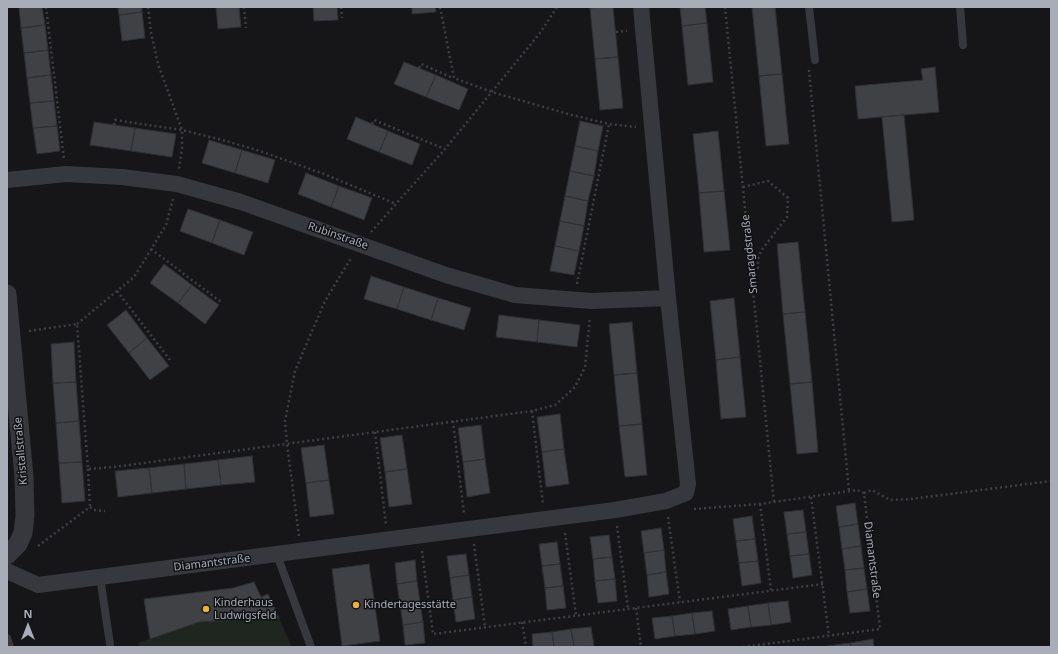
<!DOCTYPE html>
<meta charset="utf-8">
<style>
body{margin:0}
#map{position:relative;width:1058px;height:654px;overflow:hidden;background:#161618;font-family:"Noto Sans",sans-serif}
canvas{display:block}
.frame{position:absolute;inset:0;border:8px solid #a8adb8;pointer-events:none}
.north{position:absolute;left:8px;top:606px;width:40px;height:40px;-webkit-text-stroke:3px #111113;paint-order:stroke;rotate:0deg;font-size:11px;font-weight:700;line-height:16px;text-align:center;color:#a8adb8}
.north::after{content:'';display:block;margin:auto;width:14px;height:18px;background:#a8adb8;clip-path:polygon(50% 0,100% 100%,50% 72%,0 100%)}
</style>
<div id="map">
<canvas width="1058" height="654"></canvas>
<div class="frame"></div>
<div class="north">N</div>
</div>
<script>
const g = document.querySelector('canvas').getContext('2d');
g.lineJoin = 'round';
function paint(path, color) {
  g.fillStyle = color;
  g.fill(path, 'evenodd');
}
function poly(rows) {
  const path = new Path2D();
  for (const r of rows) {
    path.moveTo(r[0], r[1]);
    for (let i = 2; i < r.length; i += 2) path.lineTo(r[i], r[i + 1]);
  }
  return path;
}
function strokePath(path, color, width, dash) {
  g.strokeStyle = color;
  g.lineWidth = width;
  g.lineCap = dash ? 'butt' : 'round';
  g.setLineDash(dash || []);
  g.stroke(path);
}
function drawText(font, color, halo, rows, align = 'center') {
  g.font = font + ' "Noto Sans",sans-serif';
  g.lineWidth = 3;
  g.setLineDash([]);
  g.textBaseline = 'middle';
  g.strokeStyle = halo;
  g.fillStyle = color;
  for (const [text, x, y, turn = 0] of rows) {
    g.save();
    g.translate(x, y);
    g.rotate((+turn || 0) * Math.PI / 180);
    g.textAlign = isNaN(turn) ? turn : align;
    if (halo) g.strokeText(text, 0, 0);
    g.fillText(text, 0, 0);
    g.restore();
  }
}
paint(poly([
 [279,618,292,647,139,647,138,643,199,622]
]), '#1e261f');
const building = poly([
 [19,7,42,7,45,25,21,28,19,7],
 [118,7,142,7,142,12,119,15,118,7],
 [216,7,239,7,241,27,218,29,216,7],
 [313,7,337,7,338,20,314,21,313,7],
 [412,7,435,7,436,12,412,14,412,7],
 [602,7,613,7,618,57,595,59,590,8,602,7],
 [680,7,705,7,707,23,682,26,680,7],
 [752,7,775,7,782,74,759,76,752,7],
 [142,12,145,38,122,41,119,15,142,12],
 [707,23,713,82,688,85,682,26,707,23],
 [45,25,48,50,24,53,21,28,45,25],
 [48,50,51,75,27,78,24,53,48,50],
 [618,57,623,108,600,110,595,59,618,57],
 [404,62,436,75,426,97,394,84,404,62],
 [935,67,939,112,858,119,855,86,923,80,921,69,935,67],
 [782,74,789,144,766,146,759,76,782,74],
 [51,75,54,101,30,103,27,78,51,75],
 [436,75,468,89,459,110,426,97,436,75],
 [54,101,57,126,33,128,30,103,54,101],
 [904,115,914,220,892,222,882,117,904,115],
 [356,117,388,131,379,152,347,139,356,117],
 [580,121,603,126,598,151,575,146,580,121],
 [94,122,135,128,131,151,90,145,94,122],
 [57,126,60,151,37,154,33,128,57,126],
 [135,128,176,134,172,157,131,151,135,128],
 [388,131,420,144,412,165,379,152,388,131],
 [718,131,724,191,699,193,693,134,718,131],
 [209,140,242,150,235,173,202,163,209,140],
 [575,146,598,151,594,176,570,171,575,146],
 [242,150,275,160,268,183,235,173,242,150],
 [570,171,594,176,588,201,565,196,570,171],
 [306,173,339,186,331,207,298,194,306,173],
 [339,186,372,198,364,220,331,207,339,186],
 [724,191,730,250,704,252,699,193,724,191],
 [565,196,588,201,584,226,560,221,565,196],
 [188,209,220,220,212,243,180,231,188,209],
 [220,220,253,232,244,255,212,243,220,220],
 [560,221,584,226,579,251,555,246,560,221],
 [798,242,805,312,783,314,777,244,798,242],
 [555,246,579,251,574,275,550,271,555,246],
 [164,264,192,285,178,303,150,283,164,264],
 [371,276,404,287,397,309,364,299,371,276],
 [192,285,219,305,205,324,178,303,192,285],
 [404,287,438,298,431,320,397,309,404,287],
 [438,298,471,308,464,330,431,320,438,298],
 [734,298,740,357,716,360,710,301,734,298],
 [126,310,147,338,129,353,107,325,126,310],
 [805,312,812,382,790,384,783,314,805,312],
 [499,315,539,320,537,342,496,337,499,315],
 [539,320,580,325,577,347,537,342,539,320],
 [632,322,637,373,614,375,609,324,632,322],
 [147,338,169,366,150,380,129,353,147,338],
 [74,342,76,382,53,383,51,344,74,342],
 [740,357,746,417,721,419,716,360,740,357],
 [637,373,642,424,619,426,614,375,637,373],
 [76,382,79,421,56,423,53,383,76,382],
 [812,382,818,452,797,454,790,384,812,382],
 [560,414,564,449,542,452,537,417,560,414],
 [79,421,82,462,59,463,56,423,79,421],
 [642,424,647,475,625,477,619,426,642,424],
 [481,425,485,459,463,462,458,428,481,425],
 [402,435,407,469,385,472,380,438,402,435],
 [324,445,329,480,306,483,301,448,324,445],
 [564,449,569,484,546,487,542,452,564,449],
 [252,456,255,482,221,485,218,460,252,456],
 [485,459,490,493,467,497,463,462,485,459],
 [218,460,221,485,186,489,184,464,218,460],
 [82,462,85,501,62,503,59,463,82,462],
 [184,464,186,489,152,493,149,468,184,464],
 [149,468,152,493,118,497,115,471,149,468],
 [407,469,412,504,389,507,385,472,407,469],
 [329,480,334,514,310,517,306,483,329,480],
 [855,503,858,524,839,527,836,506,855,503],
 [803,510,806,532,787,534,784,512,803,510],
 [752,516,755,539,736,541,733,519,752,516],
 [858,524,861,546,842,549,839,527,858,524],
 [661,528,664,550,644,553,641,531,661,528],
 [806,532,809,554,790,556,787,534,806,532],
 [609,535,612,557,593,559,590,537,609,535],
 [755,539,758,561,739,563,736,541,755,539],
 [557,542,560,564,542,566,539,544,557,542],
 [861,546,864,568,845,570,842,549,861,546],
 [664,550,666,572,647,575,644,553,664,550],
 [466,554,469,575,450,578,447,556,466,554],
 [809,554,812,575,793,578,790,556,809,554],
 [612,557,615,579,595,581,593,559,612,557],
 [415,560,417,581,397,584,395,563,415,560],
 [758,561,761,583,742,586,739,563,758,561],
 [369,564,380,641,342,646,332,569,369,564],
 [560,564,563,586,545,588,542,566,560,564],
 [864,568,867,589,847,592,845,570,864,568],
 [666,572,669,594,649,597,647,575,666,572],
 [469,575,472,597,453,600,450,578,469,575],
 [615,579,617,601,598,603,595,581,615,579],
 [417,581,420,602,400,604,397,584,417,581],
 [254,582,271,618,199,622,150,639,144,599,233,588,254,582],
 [563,586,566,608,547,610,545,588,563,586],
 [867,589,870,611,850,613,847,592,867,589],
 [268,594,279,618,271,618,261,597,268,594],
 [472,597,475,619,456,622,453,600,472,597],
 [788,601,791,622,771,625,768,603,788,601],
 [420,602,423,622,403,625,400,604,420,602],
 [768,603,771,625,751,627,748,606,768,603],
 [748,606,751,627,731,630,728,609,748,606],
 [712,611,715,631,695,634,692,613,712,611],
 [692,613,695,634,675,636,672,616,692,613],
 [672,616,675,636,655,639,652,618,672,616],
 [423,622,425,643,405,645,403,625,423,622],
 [591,627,594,646,574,647,571,629,591,627],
 [571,629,574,647,554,647,552,632,571,629],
 [552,632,554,647,533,647,532,634,552,632],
 [873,639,874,647,851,647,850,643,873,639],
 [850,643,851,647,827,647,827,646,850,643]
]);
paint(building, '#404145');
strokePath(building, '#303034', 1);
strokePath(poly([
 [46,7,64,159],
 [148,7,151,32,158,64,182,130,182,149,179,169],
 [244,7,246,28],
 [341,7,342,18],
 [440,7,454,78,492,92,568,114,609,124,636,127],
 [725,7,774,502],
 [616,32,627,31],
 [419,68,421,64,453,78],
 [809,70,849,491],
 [372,124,374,120,445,149],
 [114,125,115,120,182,130,226,141,260,151,324,174,396,204],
 [743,187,768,181,788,198,787,217,761,251,758,259,758,268,751,270],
 [371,232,445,149,540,33,557,7],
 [151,249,221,302],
 [577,284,609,124],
 [117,291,170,360],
 [77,324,134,277,166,225,173,199],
 [29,331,77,324,88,469,114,467,532,411,555,405,575,387,585,367,590,317],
 [532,411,543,504],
 [453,421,464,514],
 [375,432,386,525],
 [88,469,90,507],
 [864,493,872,490,890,500,911,499,1051,481],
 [811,497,829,636],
 [760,504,771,590],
 [694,509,760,504,857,490,864,493,880,629,743,647],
 [668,517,680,602],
 [617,526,628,609],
 [565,533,576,615],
 [299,536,287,444,285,421,295,371,325,301,351,258],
 [474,544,485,627],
 [38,546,90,507,94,510,105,511],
 [422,551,433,634,823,584],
 [636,608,641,647],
 [522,622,526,647]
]), '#3d3f44', 2.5, [2, 3]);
strokePath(poly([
 [809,7,815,60],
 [960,7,963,45],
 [277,555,311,647],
 [100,577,110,644],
 [7,638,10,647]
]), '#37383d', 8);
strokePath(poly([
 [7,180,66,174,122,177,177,184,241,202,446,275,515,295,591,301,668,298],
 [7,571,38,585,615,510,666,501,686,493,688,484,668,298,641,7]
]), '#37383d', 16);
strokePath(poly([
 [7,294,24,477,25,516,23,533,18,544,7,555]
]), '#37383d', 19);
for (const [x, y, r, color] of [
 [356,605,4,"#f2b134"],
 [206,609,4,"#f2b134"]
]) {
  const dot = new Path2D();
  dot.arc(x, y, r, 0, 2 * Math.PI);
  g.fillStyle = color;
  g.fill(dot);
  strokePath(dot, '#111113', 1.5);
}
drawText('11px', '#a8adb8', '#111113', [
 ["Rubinstraße",338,236,19],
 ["Smaragdstraße",750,254,-96],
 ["Kristallstraße",21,451,-95],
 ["Diamantstraße",872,560,83],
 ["Diamantstraße",212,563,-7]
]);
drawText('11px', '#a8adb8', '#111113', [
 ["Kinderhaus",214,603],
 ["Ludwigsfeld",214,616],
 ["Kindertagesstätte",364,605]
], 'left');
</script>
